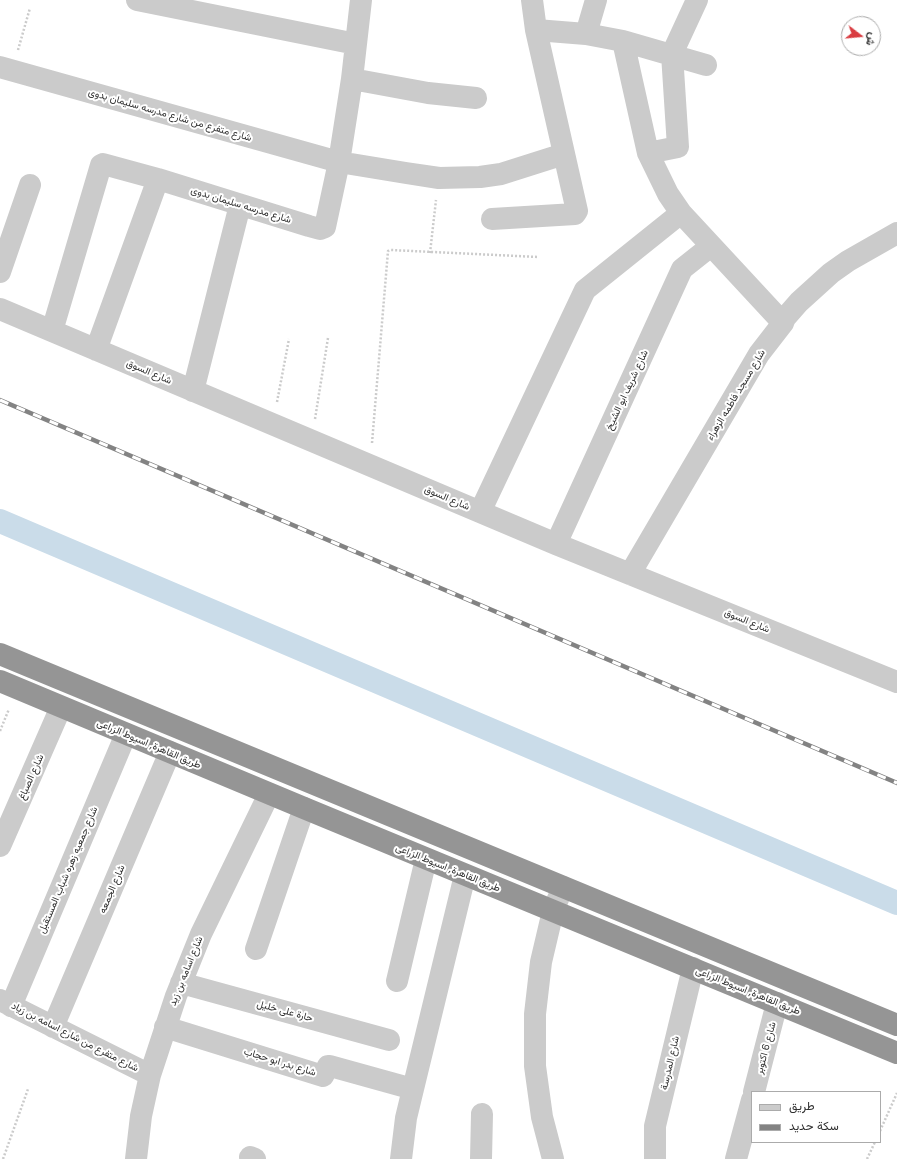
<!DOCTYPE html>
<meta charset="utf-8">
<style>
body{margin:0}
#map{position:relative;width:897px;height:1159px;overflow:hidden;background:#fff;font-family:Inter,Vazirmatn,sans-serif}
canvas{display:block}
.legend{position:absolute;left:751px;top:1091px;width:130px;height:52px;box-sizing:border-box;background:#fff;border:1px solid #ababab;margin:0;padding:5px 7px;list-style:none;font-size:12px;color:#2e2e2e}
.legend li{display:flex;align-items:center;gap:8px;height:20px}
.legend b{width:20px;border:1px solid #ababab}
.north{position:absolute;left:841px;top:16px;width:40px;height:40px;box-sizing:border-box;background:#fff;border:1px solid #ababab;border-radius:50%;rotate:106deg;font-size:11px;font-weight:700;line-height:16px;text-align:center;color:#2e2e2e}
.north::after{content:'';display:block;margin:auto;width:14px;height:18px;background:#d93c41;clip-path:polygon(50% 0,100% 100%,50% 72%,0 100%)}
</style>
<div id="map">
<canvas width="897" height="1159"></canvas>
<ul class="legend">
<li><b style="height:5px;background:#cbcbcb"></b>طريق</li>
<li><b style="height:5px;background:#838383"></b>سكة حديد</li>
</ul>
<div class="north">ش</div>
</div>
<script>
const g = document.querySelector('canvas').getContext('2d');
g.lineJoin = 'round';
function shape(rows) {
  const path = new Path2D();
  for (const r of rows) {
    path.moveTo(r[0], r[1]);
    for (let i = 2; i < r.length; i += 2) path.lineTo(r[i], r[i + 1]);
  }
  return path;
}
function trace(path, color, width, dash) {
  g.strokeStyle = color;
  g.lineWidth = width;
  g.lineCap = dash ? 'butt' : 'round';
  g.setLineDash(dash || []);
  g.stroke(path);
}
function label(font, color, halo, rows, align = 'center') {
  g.font = font + ' Inter,Vazirmatn,sans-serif';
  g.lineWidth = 4;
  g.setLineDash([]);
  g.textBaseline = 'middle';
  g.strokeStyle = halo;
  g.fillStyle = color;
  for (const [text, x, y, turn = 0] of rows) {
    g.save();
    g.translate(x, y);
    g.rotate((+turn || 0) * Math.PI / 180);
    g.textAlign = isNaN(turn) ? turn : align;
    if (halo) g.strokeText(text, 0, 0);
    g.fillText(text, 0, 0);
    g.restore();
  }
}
const canal = shape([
 [0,521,897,903]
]);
const path = shape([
 [18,50,30,8],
 [430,253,436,200],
 [277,402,289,339],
 [315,419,328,338],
 [372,443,388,251,391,250,538,257],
 [0,731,9,709],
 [880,1131,897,1093],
 [3,1159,28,1089],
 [867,1159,875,1142]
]);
const street = shape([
 [137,0,356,44],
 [536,30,586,34,623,41,706,65],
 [586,34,596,0],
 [623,41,648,153,668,194,681,213,783,323],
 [0,67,339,162,406,173,439,178,480,177,501,174,564,154],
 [352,79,428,93,476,98],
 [648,153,678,147,672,54,697,0],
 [492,219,575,214,577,211,536,30,532,0],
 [0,272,30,185],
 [0,309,556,544,897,682],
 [52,331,101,165,103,164,158,179,309,226,320,229,325,227,339,162,352,79,361,0],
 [96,350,158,179],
 [193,391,240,205],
 [480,512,585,290,681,213],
 [556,544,682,269,711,246],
 [630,574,759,354,783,323,785,318,799,302,831,273,848,261,897,233],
 [0,846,61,707],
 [256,949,304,808],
 [397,981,426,859],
 [181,983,389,1040],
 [0,1000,150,1075],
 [11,1006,126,734],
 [53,1027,170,752],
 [165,1027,323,1076,328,1066,330,1066,413,1089],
 [754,1092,777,1003],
 [250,1157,255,1159],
 [136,1159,141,1116,150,1075,176,996,201,934,269,794],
 [401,1159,406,1118,413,1089,465,875],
 [481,1159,482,1114],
 [553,1159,542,1117,535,1066,535,1014,541,962,553,911,563,887],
 [655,1159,655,1126,693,968],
 [736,1159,752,1100]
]);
const highway = shape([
 [0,654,897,1025],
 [0,681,304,808,897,1053]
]);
const rail = shape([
 [0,400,897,783]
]);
const streetNames = [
 ["شارع متفرع من شارع مدرسه سليمان بدوى",170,115,16],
 ["شارع مدرسه سليمان بدوى",241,205,17],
 ["شارع السوق",149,372,23],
 ["شارع شريف ابو الشيخ",627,390,-65],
 ["شارع مسجد فاطمه الزهراء",736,395,-59],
 ["شارع السوق",447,498,23],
 ["شارع السوق",747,621,22],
 ["طريق القاهرة, اسيوط الزراعى",149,744,23],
 ["شارع الصباغ",31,777,-66],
 ["طريق القاهرة, اسيوط الزراعى",448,868,22],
 ["شارع جمعيه زهره شباب المستقبل",68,870,-67],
 ["شارع الجمعه",112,889,-67],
 ["شارع اسامه بن زيد",186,971,-68],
 ["طريق القاهرة, اسيوط الزراعى",748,991,22],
 ["حارة على خليل",285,1011,15],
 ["شارع متفرع من شارع اسامه بن زياد",75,1037,27],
 ["شارع 6 اكتوبر",766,1048,-75],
 ["شارع بدر ابو حجاب",280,1062,17],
 ["شارع المدرسة",670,1063,-77]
];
trace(canal, '#cadce9', 24);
trace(path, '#cbcbcb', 2.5, [2, 2]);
trace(street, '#cbcbcb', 22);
trace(highway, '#959595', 22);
trace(rail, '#838383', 4.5);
trace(rail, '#fff', 3, [9]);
label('10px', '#2e2e2e', '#fff', streetNames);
</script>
